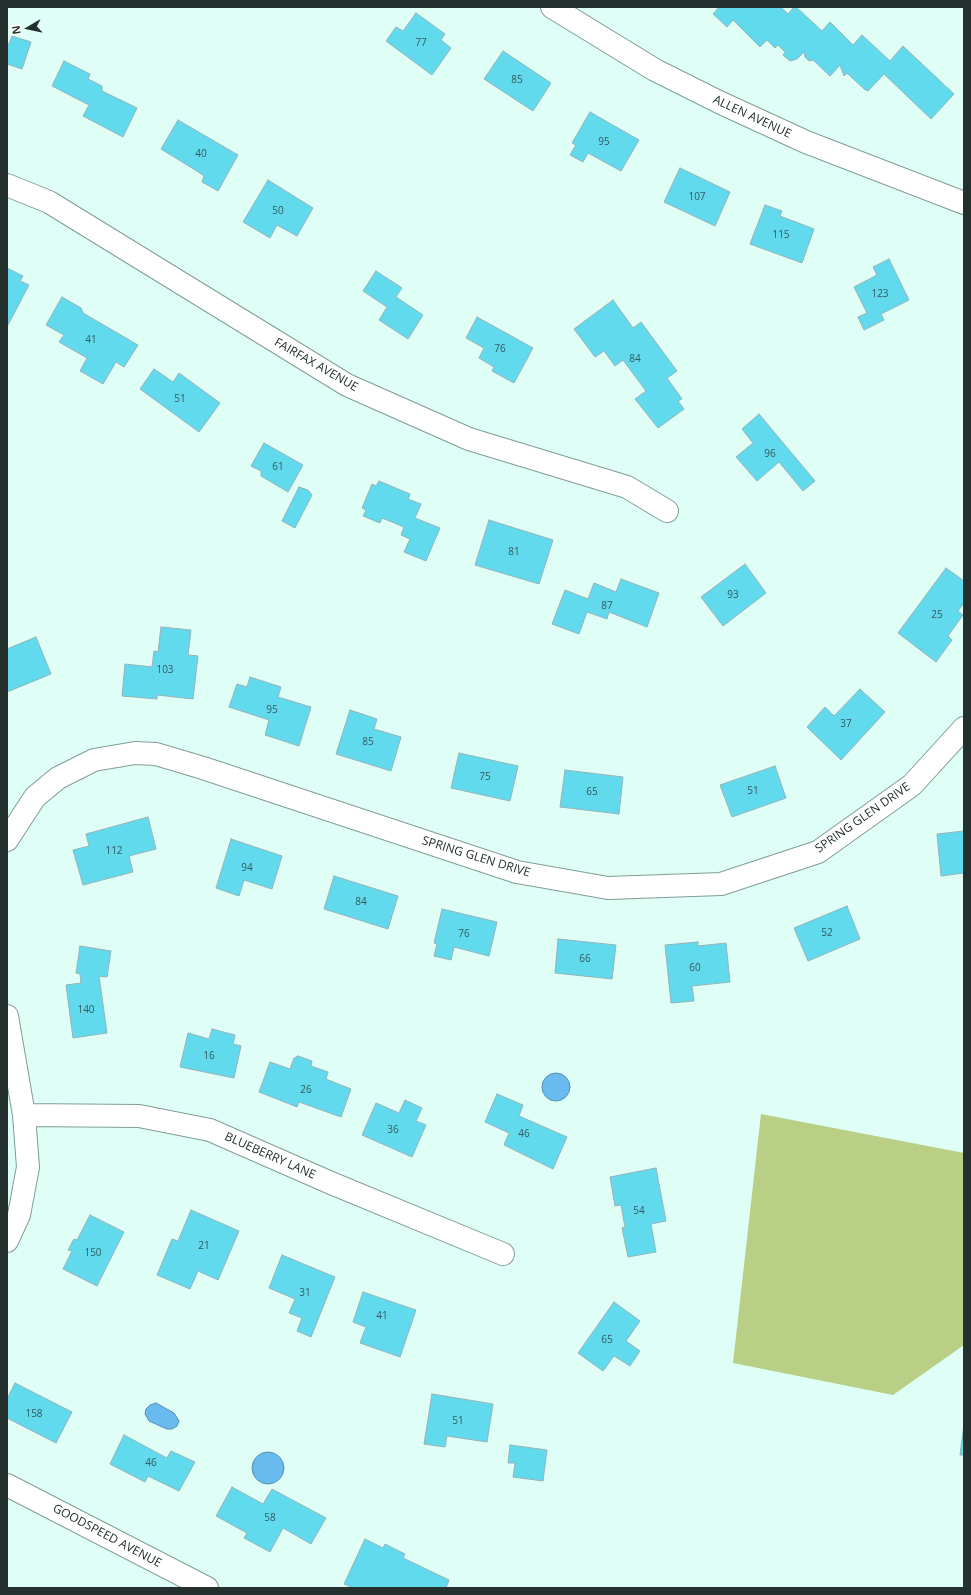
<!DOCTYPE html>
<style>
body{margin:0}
#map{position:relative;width:971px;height:1595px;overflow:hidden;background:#defef6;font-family:"Open Sans",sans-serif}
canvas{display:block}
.frame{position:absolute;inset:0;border:8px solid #23302d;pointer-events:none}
.north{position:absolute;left:8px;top:8px;width:40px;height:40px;-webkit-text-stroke:3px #fff;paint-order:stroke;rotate:261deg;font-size:11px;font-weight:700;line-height:16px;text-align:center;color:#23302d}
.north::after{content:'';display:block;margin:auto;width:14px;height:18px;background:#23302d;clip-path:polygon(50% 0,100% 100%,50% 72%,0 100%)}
</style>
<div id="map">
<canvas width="971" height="1595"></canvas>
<div class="frame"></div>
<div class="north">N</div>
</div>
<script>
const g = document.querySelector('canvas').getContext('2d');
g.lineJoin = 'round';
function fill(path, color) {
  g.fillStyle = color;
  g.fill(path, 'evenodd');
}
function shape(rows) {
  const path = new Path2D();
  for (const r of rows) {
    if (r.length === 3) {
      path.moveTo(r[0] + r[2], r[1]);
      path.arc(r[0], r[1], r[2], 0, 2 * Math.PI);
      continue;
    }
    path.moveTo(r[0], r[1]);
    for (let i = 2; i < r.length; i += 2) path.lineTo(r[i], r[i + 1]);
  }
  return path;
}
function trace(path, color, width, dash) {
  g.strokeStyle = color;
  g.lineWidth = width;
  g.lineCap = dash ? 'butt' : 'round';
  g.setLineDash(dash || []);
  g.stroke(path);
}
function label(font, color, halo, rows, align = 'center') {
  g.font = font + ' "Open Sans",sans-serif';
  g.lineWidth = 4;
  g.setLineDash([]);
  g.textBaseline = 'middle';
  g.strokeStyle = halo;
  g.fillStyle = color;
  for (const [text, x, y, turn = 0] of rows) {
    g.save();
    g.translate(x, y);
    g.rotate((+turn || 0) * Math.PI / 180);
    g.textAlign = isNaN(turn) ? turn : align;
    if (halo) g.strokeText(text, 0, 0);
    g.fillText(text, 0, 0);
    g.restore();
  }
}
const green = shape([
 [761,1114,964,1153,964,1345,893,1395,733,1363]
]);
const water = shape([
 [556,1087,14],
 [156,1403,174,1413,179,1421,177,1426,172,1429,167,1429,149,1421,145,1414,146,1409,150,1405,156,1403],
 [268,1468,16]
]);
const building = shape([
 [719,7,781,7,788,14,794,7,796,7,822,31,830,22,853,45,862,35,890,61,903,46,954,94,931,119,884,74,868,91,864,89,847,73,844,76,840,65,830,76,813,60,809,61,805,57,804,52,797,59,790,61,783,55,785,52,778,45,775,48,767,40,760,47,733,20,727,27,713,14,719,7],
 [416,13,445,34,441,40,451,48,432,75,386,41,396,27,403,31,416,13],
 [12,36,31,42,22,69,7,64,7,43,9,44,12,36],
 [503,51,551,83,533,111,484,79,503,51],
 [64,61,90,74,88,79,102,86,102,91,137,108,123,137,83,116,89,105,52,86,64,61],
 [590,112,639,140,621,171,588,153,583,162,570,155,576,145,572,143,590,112],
 [178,120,238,155,218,191,202,182,204,176,200,173,161,149,178,120],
 [680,168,730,192,715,226,664,202,680,168],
 [268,180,313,208,297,236,277,225,270,238,243,222,268,180],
 [765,205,782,211,780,216,814,229,802,263,750,244,765,205],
 [889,259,909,300,881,314,884,320,864,330,858,317,867,313,854,287,877,275,873,267,889,259],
 [7,268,23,276,20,281,29,285,8,325,7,324,7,268],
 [376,271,402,288,396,297,423,315,408,339,379,320,387,307,363,291,376,271],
 [62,297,81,308,83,313,138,345,124,367,116,362,103,384,80,371,87,358,59,342,64,335,46,325,62,297],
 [613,300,633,328,641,322,677,371,667,378,682,399,678,401,684,409,658,428,635,399,646,391,623,360,615,366,604,351,595,357,574,329,613,300],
 [477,317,533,348,514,383,492,371,494,367,479,358,484,348,466,338,477,317],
 [154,369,173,382,179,373,220,403,199,432,140,389,154,369],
 [759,414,815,481,803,491,779,462,757,481,736,457,753,443,742,429,759,414],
 [264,443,303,465,288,492,261,476,261,471,251,466,264,443],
 [379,481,410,494,408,499,421,504,415,518,440,528,426,561,404,552,410,539,401,535,404,527,382,518,380,523,363,516,366,510,362,508,372,484,376,486,379,481],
 [299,487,308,490,312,495,295,528,282,521,299,487],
 [489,520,553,540,539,584,475,565,489,520],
 [745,564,766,593,723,626,701,597,745,564],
 [946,568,964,581,964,603,958,611,963,615,948,636,952,640,936,662,898,633,946,568],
 [621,579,659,593,647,627,609,612,607,619,587,612,579,634,552,624,565,590,588,599,594,583,616,592,621,579],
 [161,627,191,630,188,655,198,656,193,699,157,695,157,699,122,696,125,664,152,667,154,651,158,652,161,627],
 [36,637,51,674,7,692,7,649,36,637],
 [250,677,281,687,278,697,311,707,299,746,265,735,269,720,229,707,237,684,247,687,250,677],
 [860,689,885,712,841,760,807,727,825,707,834,716,860,689],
 [350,710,377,719,374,729,401,737,391,771,336,754,350,710],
 [459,753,518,766,510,801,451,788,459,753],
 [775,766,786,798,732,817,720,785,775,766],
 [565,770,623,777,619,814,560,807,565,770],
 [148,817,156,849,129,856,133,872,83,885,73,850,89,846,86,834,148,817],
 [964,831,964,873,941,876,937,834,964,831],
 [231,839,282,856,272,889,244,880,239,896,216,888,231,839],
 [334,876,398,896,388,929,324,909,334,876],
 [847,906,860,939,808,961,794,928,847,906],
 [442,909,497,922,489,956,454,947,451,960,434,956,437,944,434,943,442,909],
 [558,939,616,945,612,979,555,973,558,939],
 [698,942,698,946,726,943,730,982,692,986,694,1001,671,1003,665,945,698,942],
 [80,946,111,951,107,977,99,976,107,1033,73,1038,66,985,81,983,80,974,76,973,80,946],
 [212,1029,235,1035,233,1044,241,1046,234,1078,180,1067,188,1033,209,1039,212,1029],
 [298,1056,312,1061,311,1066,328,1072,326,1079,351,1089,341,1117,299,1102,297,1107,259,1092,270,1062,290,1069,294,1058,298,1056],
 [497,1094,523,1105,519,1116,567,1137,553,1169,504,1145,509,1133,485,1122,497,1094],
 [405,1100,422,1108,416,1121,426,1125,412,1157,362,1135,376,1103,399,1113,405,1100],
 [656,1168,666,1221,651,1224,656,1252,628,1257,622,1228,625,1227,621,1205,615,1206,610,1177,656,1168],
 [191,1210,239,1231,218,1280,198,1271,190,1289,157,1275,172,1239,178,1241,191,1210],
 [90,1215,124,1232,97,1286,63,1269,72,1251,68,1250,74,1239,77,1240,90,1215],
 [282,1255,335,1277,311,1337,297,1331,302,1318,289,1313,295,1299,269,1288,282,1255],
 [363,1292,416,1310,400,1357,360,1343,366,1327,353,1322,363,1292],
 [614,1302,640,1321,626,1341,640,1351,630,1366,614,1356,603,1371,578,1353,614,1302],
 [15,1383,72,1412,56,1443,7,1418,7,1399,15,1383],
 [432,1394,493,1404,487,1442,447,1436,445,1447,424,1444,432,1394],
 [964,1424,964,1455,960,1455,964,1424],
 [124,1435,167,1458,171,1451,195,1462,179,1491,148,1476,145,1482,110,1464,124,1435],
 [510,1445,547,1450,543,1481,513,1477,515,1463,508,1463,510,1445],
 [232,1487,263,1504,272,1489,326,1518,311,1544,283,1528,270,1552,244,1538,247,1533,216,1516,232,1487],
 [365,1539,383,1548,385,1544,405,1554,403,1558,449,1580,446,1588,353,1588,344,1584,365,1539]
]);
const minor = shape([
 [552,7,655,70,719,102,806,142,964,203],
 [7,185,49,202,347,385,469,439,627,487,667,511],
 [7,840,35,797,58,778,94,760,135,753,156,754,203,768,517,872,608,888,721,884,818,852,912,785,964,728],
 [7,1016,24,1115,28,1167,19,1215,7,1241],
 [24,1115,139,1116,210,1130,331,1183,503,1254],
 [7,1485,207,1588]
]);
const numberNames = [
 ["77",421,43],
 ["85",517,80],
 ["95",604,142],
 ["40",201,154],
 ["107",697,197],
 ["50",278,211],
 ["115",781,235],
 ["123",880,294],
 ["41",91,340],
 ["76",500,349],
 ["84",635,359],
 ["51",180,399],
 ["96",770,454],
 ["61",278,467],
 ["81",514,552],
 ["93",733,595],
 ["87",607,606],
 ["25",937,615],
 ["103",165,670],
 ["95",272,710],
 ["37",846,724],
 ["85",368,742],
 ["75",485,777],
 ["51",753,791],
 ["65",592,792],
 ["112",114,851],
 ["94",247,868],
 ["84",361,902],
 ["52",827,933],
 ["76",464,934],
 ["66",585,959],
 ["60",695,968],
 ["140",86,1010],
 ["16",209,1056],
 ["26",306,1090],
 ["36",393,1130],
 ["46",524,1134],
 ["54",639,1211],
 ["21",204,1246],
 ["150",93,1253],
 ["31",305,1293],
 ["41",382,1316],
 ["65",607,1340],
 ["158",34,1414],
 ["51",458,1421],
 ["46",151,1463],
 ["58",270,1518]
];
const streetNames = [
 ["ALLEN AVENUE",752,117,25],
 ["FAIRFAX AVENUE",316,365,30],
 ["SPRING GLEN DRIVE",863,818,-35],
 ["SPRING GLEN DRIVE",476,857,17],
 ["BLUEBERRY LANE",270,1156,24],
 ["GOODSPEED AVENUE",107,1536,28]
];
fill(green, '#bacf86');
fill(water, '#69baef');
trace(water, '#5491b5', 1);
fill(building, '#62daed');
trace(building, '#94b3b8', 1);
trace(minor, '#809d97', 24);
trace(minor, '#fff', 22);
label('10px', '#335a5d', null, numberNames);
label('12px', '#23302d', '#fff', streetNames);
</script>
